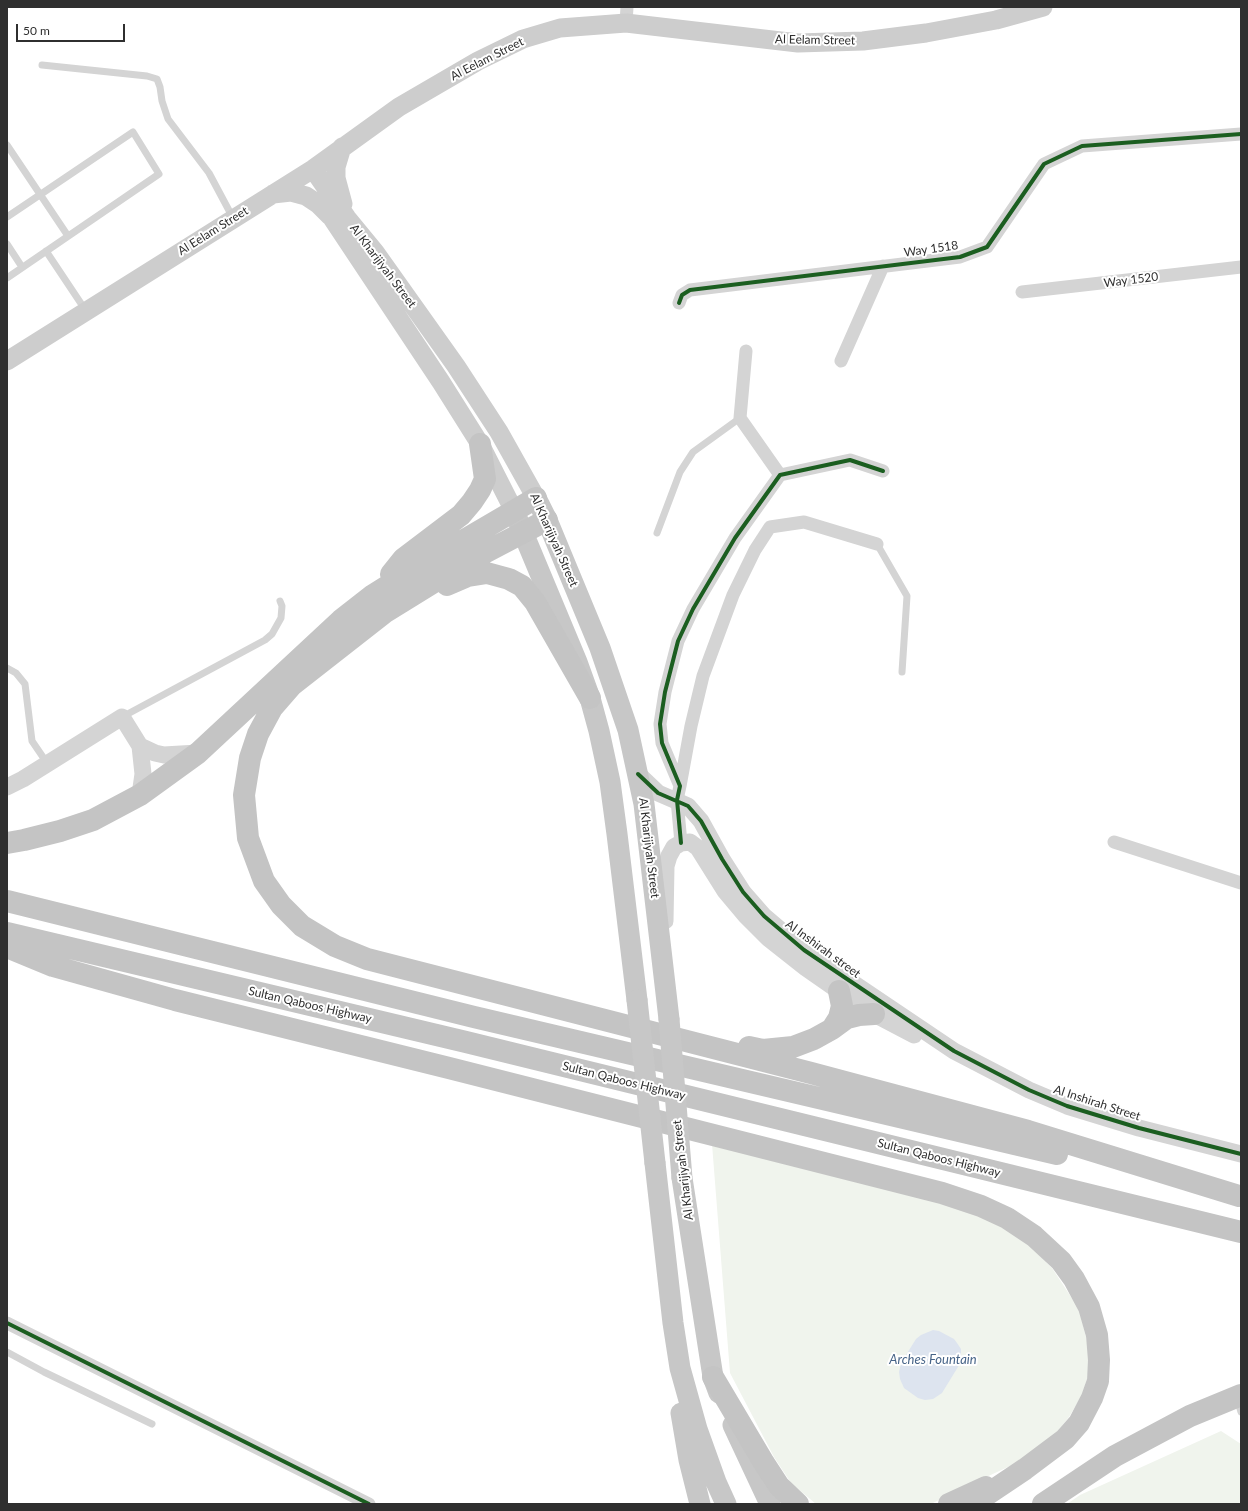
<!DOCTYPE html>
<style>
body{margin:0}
#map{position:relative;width:1248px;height:1511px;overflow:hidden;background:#fff;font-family:Lato,sans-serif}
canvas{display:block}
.frame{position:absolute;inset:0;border:8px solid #2f2f2f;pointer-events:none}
.scale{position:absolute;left:16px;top:24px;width:109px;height:18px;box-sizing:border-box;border:2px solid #2f2f2f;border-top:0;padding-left:5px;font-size:12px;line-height:14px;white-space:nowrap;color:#2f2f2f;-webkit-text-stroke:3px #fff;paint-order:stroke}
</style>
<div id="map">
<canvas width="1248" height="1511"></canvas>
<div class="frame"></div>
<div class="scale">50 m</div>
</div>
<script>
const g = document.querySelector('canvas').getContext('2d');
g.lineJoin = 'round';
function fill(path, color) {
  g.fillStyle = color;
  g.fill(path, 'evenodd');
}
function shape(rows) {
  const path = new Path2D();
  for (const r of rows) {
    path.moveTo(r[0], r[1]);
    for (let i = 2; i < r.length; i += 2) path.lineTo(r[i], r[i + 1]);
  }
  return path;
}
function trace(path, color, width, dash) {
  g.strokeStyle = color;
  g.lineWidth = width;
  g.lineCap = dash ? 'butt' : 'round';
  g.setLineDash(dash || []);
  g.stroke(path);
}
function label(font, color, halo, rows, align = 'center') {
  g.font = font + ' Lato,sans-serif';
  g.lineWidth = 4;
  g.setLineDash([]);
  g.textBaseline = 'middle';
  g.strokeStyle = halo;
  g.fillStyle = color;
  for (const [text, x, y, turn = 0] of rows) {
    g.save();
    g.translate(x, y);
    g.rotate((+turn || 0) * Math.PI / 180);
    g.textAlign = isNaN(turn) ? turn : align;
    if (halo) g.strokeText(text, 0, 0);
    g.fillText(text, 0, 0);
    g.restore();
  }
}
const green = shape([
 [712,1144,939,1203,978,1215,1000,1226,1026,1242,1052,1268,1079,1309,1086,1337,1091,1360,1087,1379,1082,1395,1069,1417,1057,1432,1021,1461,958,1490,931,1504,816,1504,791,1483,774,1457,730,1373],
 [1221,1431,1241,1444,1241,1504,1067,1504,1080,1495]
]);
const water = shape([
 [933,1330,939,1331,954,1339,957,1343,961,1349,961,1362,942,1393,933,1399,925,1400,918,1398,904,1388,900,1379,899,1372,901,1363,916,1339,921,1335]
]);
const service = shape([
 [42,65,147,76,157,79,160,87,162,101,168,119,209,173,233,218],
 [7,145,68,236],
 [7,217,133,132,159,174,7,278],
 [7,244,22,267],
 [46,251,86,311],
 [657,533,680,472,693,452,740,418],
 [877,544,907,596,902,672],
 [7,668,16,673,25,684,32,741,47,763],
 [122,717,265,640,272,634,281,618,282,606,280,601],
 [7,1352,44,1372,152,1424],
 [1237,1399,1241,1412]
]);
const minor = shape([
 [626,23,627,7],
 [1022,292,1241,267],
 [679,303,682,295,690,290,960,257,987,247,1044,164,1082,146,1241,134],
 [746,351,740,418,780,475],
 [841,361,883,266],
 [680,786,691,726,703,676,733,595,755,550,770,527,804,522,877,544],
 [1114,842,1241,883],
 [681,843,677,800,680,786,662,743,660,724,665,692,678,641,693,609,735,538,780,475,850,460,883,471],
 [7,1323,369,1504]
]);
const tertiary = shape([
 [140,746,155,753,164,755,198,753],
 [638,774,658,793,688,806,701,821,722,859,743,892,764,916,804,950,954,1051,1029,1090,1067,1106,1139,1128,1241,1154],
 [7,787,23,779,122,717,140,746,143,774,140,795],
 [665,921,666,866,669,856,674,847,681,843,690,842,698,848,725,891,746,916,768,938,806,968,839,991,874,1014,914,1035]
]);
const secondary = shape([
 [342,147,336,167,336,178,343,204],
 [313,169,347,218,375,252,456,366,499,432,536,498],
 [273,194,291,192,306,196,318,204,330,216],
 [326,209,441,382,480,444,514,511],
 [7,361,313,169,399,107,478,61,523,39,560,28,626,23,798,43,863,41,926,33,996,20,1043,7]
]);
const primary = shape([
 [536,498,547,520,600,648,628,730,644,804,669,1019],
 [514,511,577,662,590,698,599,731,610,782,617,834,637,1000],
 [655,1163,673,1323,680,1368,697,1429,716,1482,726,1504],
 [682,1178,713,1377,719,1393],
 [681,1413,689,1460,700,1504],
 [733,1425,770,1504]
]);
const trunk = shape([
 [547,520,465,563,384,613,292,685,272,708,258,734,250,758,244,795,248,838,264,881,281,905,302,926,335,946,367,959,811,1073,1028,1131,1239,1196],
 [391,574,403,559,461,515,472,502,480,490,485,479,480,444],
 [447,585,468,576,487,573,509,579,522,586,535,602,590,698],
 [7,843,24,840,60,831,93,820,140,795,198,753,341,620,373,595,408,573,536,498],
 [7,901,474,1017,1057,1154],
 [7,933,466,1042,1241,1232],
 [7,947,53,966,175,1000,449,1068,942,1193,981,1206,1007,1218,1034,1236,1061,1261,1074,1279,1089,1307,1097,1335,1099,1360,1098,1381,1092,1398,1079,1423,1065,1439,1025,1469,973,1504],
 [832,1029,847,1018,859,1015,874,1014],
 [749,1047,763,1050,793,1047,814,1039,832,1029,839,1018,842,1006,839,991],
 [713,1377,764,1463,779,1486,798,1504],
 [949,1504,986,1487],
 [1043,1504,1115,1456,1190,1416,1241,1395]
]);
const primaryBridge = shape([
 [637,1000,655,1163],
 [669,1019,682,1178]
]);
const cycleway = shape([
 [679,303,682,295,690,290,960,257,987,247,1044,164,1082,146,1241,134],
 [638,774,658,793,688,806,701,821,722,859,743,892,764,916,804,950,954,1051,1029,1090,1067,1106,1139,1128,1241,1154],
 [681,843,677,800,680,786,662,743,660,724,665,692,678,641,693,609,735,538,780,475,850,460,883,471],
 [7,1323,369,1504]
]);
const streetNames = [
 ["Al Eelam Street",815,40,1],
 ["Al Eelam Street",487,59,-27],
 ["Al Eelam Street",213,231,-32],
 ["Way 1518",931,249,-8],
 ["Al Kharijiyah Street",383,266,53],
 ["Way 1520",1131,280,-7],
 ["Al Kharijiyah Street",554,540,66],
 ["Al Kharijiyah Street",649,848,83],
 ["Al Inshirah street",823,949,36],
 ["Sultan Qaboos Highway",310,1005,13],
 ["Sultan Qaboos Highway",624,1081,14],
 ["Al Inshirah Street",1097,1103,18],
 ["Sultan Qaboos Highway",939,1158,14],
 ["Al Kharijiyah Street",683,1170,-97]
];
const waterNames = [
 ["Arches Fountain",933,1360]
];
fill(green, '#f0f4ed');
fill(water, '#dde4ef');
trace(service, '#d4d4d4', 7);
trace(minor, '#d4d4d4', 13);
trace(tertiary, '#d4d4d4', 17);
trace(secondary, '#cdcdcd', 19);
trace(primary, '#c7c7c7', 21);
trace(trunk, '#c4c4c4', 22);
trace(primaryBridge, '#c7c7c7', 21);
trace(cycleway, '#1b5e20', 4);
label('12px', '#2f2f2f', '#fff', streetNames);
label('italic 13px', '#476488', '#fff', waterNames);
</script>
